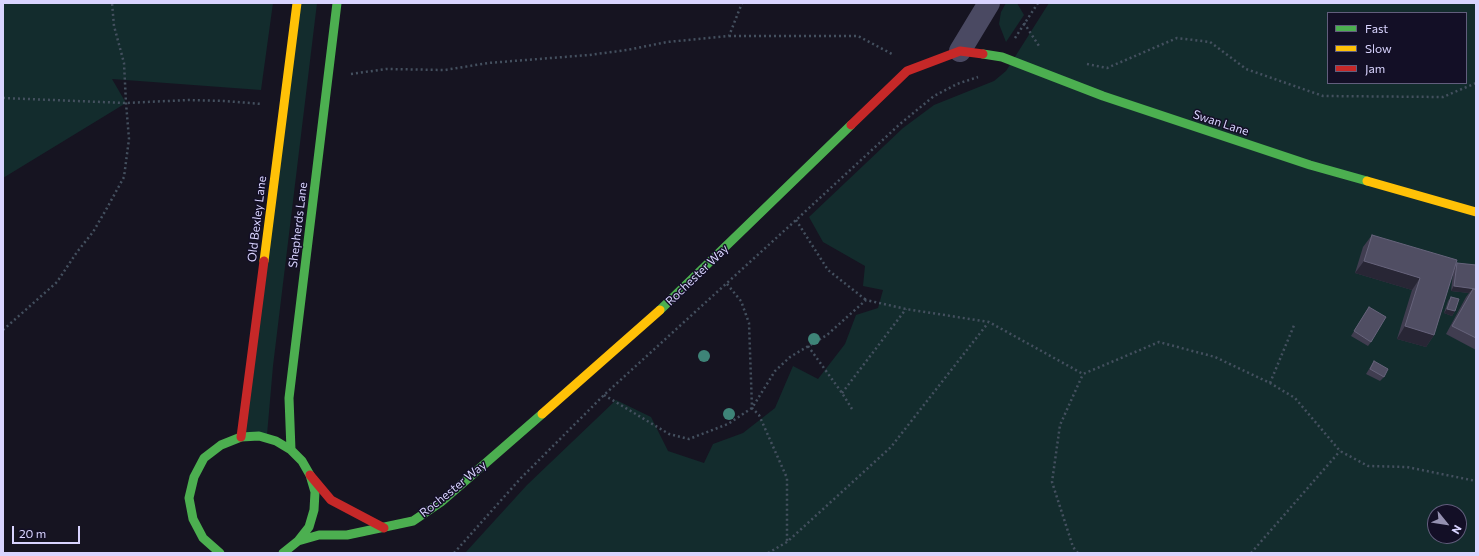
<!DOCTYPE html>
<style>
body{margin:0}
#map{position:relative;width:1479px;height:556px;overflow:hidden;background:#161421;font-family:Commissioner,sans-serif}
canvas{display:block}
.frame{position:absolute;inset:0;border:4px solid #d9d4ff;pointer-events:none}
.legend{position:absolute;left:1327px;top:12px;width:140px;height:72px;box-sizing:border-box;background:#130f26;border:1px solid #625e7d;margin:0;padding:5px 7px;list-style:none;font-size:12px;color:#d9d4ff}
.legend li{display:flex;align-items:center;gap:8px;height:20px}
.legend b{width:20px;border:1px solid #625e7d}
.north{position:absolute;left:1427px;top:504px;width:40px;height:40px;box-sizing:border-box;background:#130f26;border:1px solid #625e7d;border-radius:50%;rotate:120deg;font-size:11px;font-weight:700;line-height:16px;text-align:center;color:#d9d4ff}
.north::after{content:'';display:block;margin:auto;width:14px;height:18px;background:#9591b1;clip-path:polygon(50% 0,100% 100%,50% 72%,0 100%)}
.scale{position:absolute;left:12px;top:526px;width:68px;height:18px;box-sizing:border-box;border:2px solid #d9d4ff;border-top:0;padding-left:5px;font-size:12px;line-height:14px;white-space:nowrap;color:#d9d4ff;-webkit-text-stroke:3px #130f26;paint-order:stroke}
</style>
<div id="map">
<canvas width="1479" height="556"></canvas>
<div class="frame"></div>
<ul class="legend">
<li><b style="height:5px;background:#4caf50"></b>Fast</li>
<li><b style="height:5px;background:#ffc107"></b>Slow</li>
<li><b style="height:5px;background:#c62828"></b>Jam</li>
</ul>
<div class="north">N</div>
<div class="scale">20 m</div>
</div>
<script>
const g = document.querySelector('canvas').getContext('2d');
g.lineJoin = 'round';
function fill(path, color) {
  g.fillStyle = color;
  g.fill(path, 'evenodd');
}
function shape(rows) {
  const path = new Path2D();
  for (const r of rows) {
    path.moveTo(r[0], r[1]);
    for (let i = 2; i < r.length; i += 2) path.lineTo(r[i], r[i + 1]);
  }
  return path;
}
function trace(path, color, width, dash) {
  g.strokeStyle = color;
  g.lineWidth = width;
  g.lineCap = dash ? 'butt' : 'round';
  g.setLineDash(dash || []);
  g.stroke(path);
}
function label(font, color, halo, rows, align = 'center') {
  g.font = font + ' Commissioner,sans-serif';
  g.lineWidth = 3;
  g.setLineDash([]);
  g.textBaseline = 'middle';
  g.strokeStyle = halo;
  g.fillStyle = color;
  for (const [text, x, y, turn = 0] of rows) {
    g.save();
    g.translate(x, y);
    g.rotate((+turn || 0) * Math.PI / 180);
    g.textAlign = isNaN(turn) ? turn : align;
    if (halo) g.strokeText(text, 0, 0);
    g.fillText(text, 0, 0);
    g.restore();
  }
}
const green = shape([
 [3,3,273,3,261,90,112,79,126,103,3,178],
 [301,3,317,3,273,366,267,435,244,432],
 [1006,3,1017,3,1024,15,1006,42,999,24,1001,12],
 [1049,3,1476,3,1476,553,465,553,527,485,616,400,651,417,668,451,704,463,713,444,743,433,775,408,793,366,818,379,845,344,856,315,878,308,883,290,863,286,865,266,823,242,809,217,903,128,934,105,994,81,1006,71],
 [1328,13,1466,13,1466,83,1328,83],
 [1435,512,1459,512,1459,536,1435,536]
]);
const path = shape([
 [1024,23,1039,46],
 [729,36,858,36,892,54],
 [1015,38,1038,3],
 [1087,64,1107,68,1177,38,1210,42,1246,69,1323,96,1443,97,1476,83],
 [351,74,386,69,445,70,488,63,589,55,627,50,667,42,729,36,742,3],
 [3,98,126,103,188,100,225,101,262,104],
 [796,220,828,270,866,300],
 [727,284,741,301,749,323,752,408,759,415,787,478,787,542],
 [3,330,57,282,77,252,93,232,107,208,124,177,129,139,126,103,124,63,114,26,112,3],
 [808,346,842,393,852,409],
 [1270,383,1295,323],
 [842,393,906,309],
 [604,395,669,434,689,439,728,424,752,408,775,371,790,357,827,335,866,300,906,309,989,322,1083,374,1159,342,1215,357,1270,383,1295,398,1340,451,1368,466,1407,467,1476,481],
 [454,553,520,479,604,395,796,220,900,124,934,96,957,84,978,77],
 [768,553,787,542,891,447,988,323],
 [1078,553,1073,547,1052,482,1060,425,1083,374],
 [1251,553,1340,451]
]);
const street = shape([
 [960,51,989,3]
]);
const fast = shape([
 [983,54,1002,57,1103,96,1310,165,1367,181],
 [660,310,851,125],
 [291,450,289,398,337,3],
 [298,541,319,535,347,535,413,521,441,502,542,414],
 [220,553,203,538,193,519,189,498,194,477,204,458,221,445,241,437,259,436,276,441,291,450,302,461,310,475,315,492,314,510,309,527,298,541,283,553]
]);
const slow = shape([
 [1367,181,1476,212],
 [264,261,297,3],
 [542,414,660,310]
]);
const jam = shape([
 [851,125,907,71,960,51,983,54],
 [241,437,264,261],
 [310,475,331,500,384,528]
]);
const trees = [
 [814,339],
 [704,356],
 [729,414]
];
const wall = shape([
 [1372,235,1456,264,1457,263,1476,265,1476,350,1446,334,1466,297,1469,293,1451,291,1453,273,1434,335,1426,347,1397,339,1412,290,1355,273,1363,247],
 [1451,297,1455,311,1452,316,1444,313,1448,301],
 [1369,307,1371,342,1368,346,1351,336],
 [1374,361,1384,377,1380,381,1366,374]
]);
const shadedWall = shape([
 [1364,261,1420,278,1412,290,1355,273],
 [1454,286,1476,289,1476,291,1473,289,1469,293,1451,291],
 [1447,309,1455,311,1452,316,1444,313],
 [1405,326,1434,335,1426,347,1397,339]
]);
const building = shape([
 [1372,235,1457,260,1434,335,1405,326,1420,278,1364,261,1372,235],
 [1457,263,1476,265,1476,289,1454,286,1457,263],
 [1473,289,1476,290,1476,338,1452,326,1473,289],
 [1451,297,1459,299,1455,311,1447,309,1451,297],
 [1369,307,1386,317,1371,342,1354,331,1369,307],
 [1374,361,1388,369,1384,377,1370,369,1374,361]
]);
const streetNames = [
 ["Swan Lane",1221,123,18],
 ["Old Bexley Lane",257,219,-83],
 ["Shepherds Lane",298,225,-83],
 ["Rochester Way",697,275,-44],
 ["Rochester Way",453,489,-39]
];
fill(green, '#132c2d');
trace(path, '#44505f', 2.5, [2, 3]);
trace(street, '#4a4962', 22);
trace(fast, '#4caf50', 9);
trace(slow, '#ffc107', 9);
trace(jam, '#c62828', 9);
g.fillStyle = '#3e8478';
for (const [x, y] of trees) {
  g.beginPath();
  g.arc(x, y, 6, 0, 2 * Math.PI);
  g.fill();
}
fill(wall, '#403d50');
fill(shadedWall, '#282635');
fill(building, '#504e63');
trace(building, '#66637b', 1);
label('12px', '#d9d4ff', '#130f26', streetNames);
</script>
